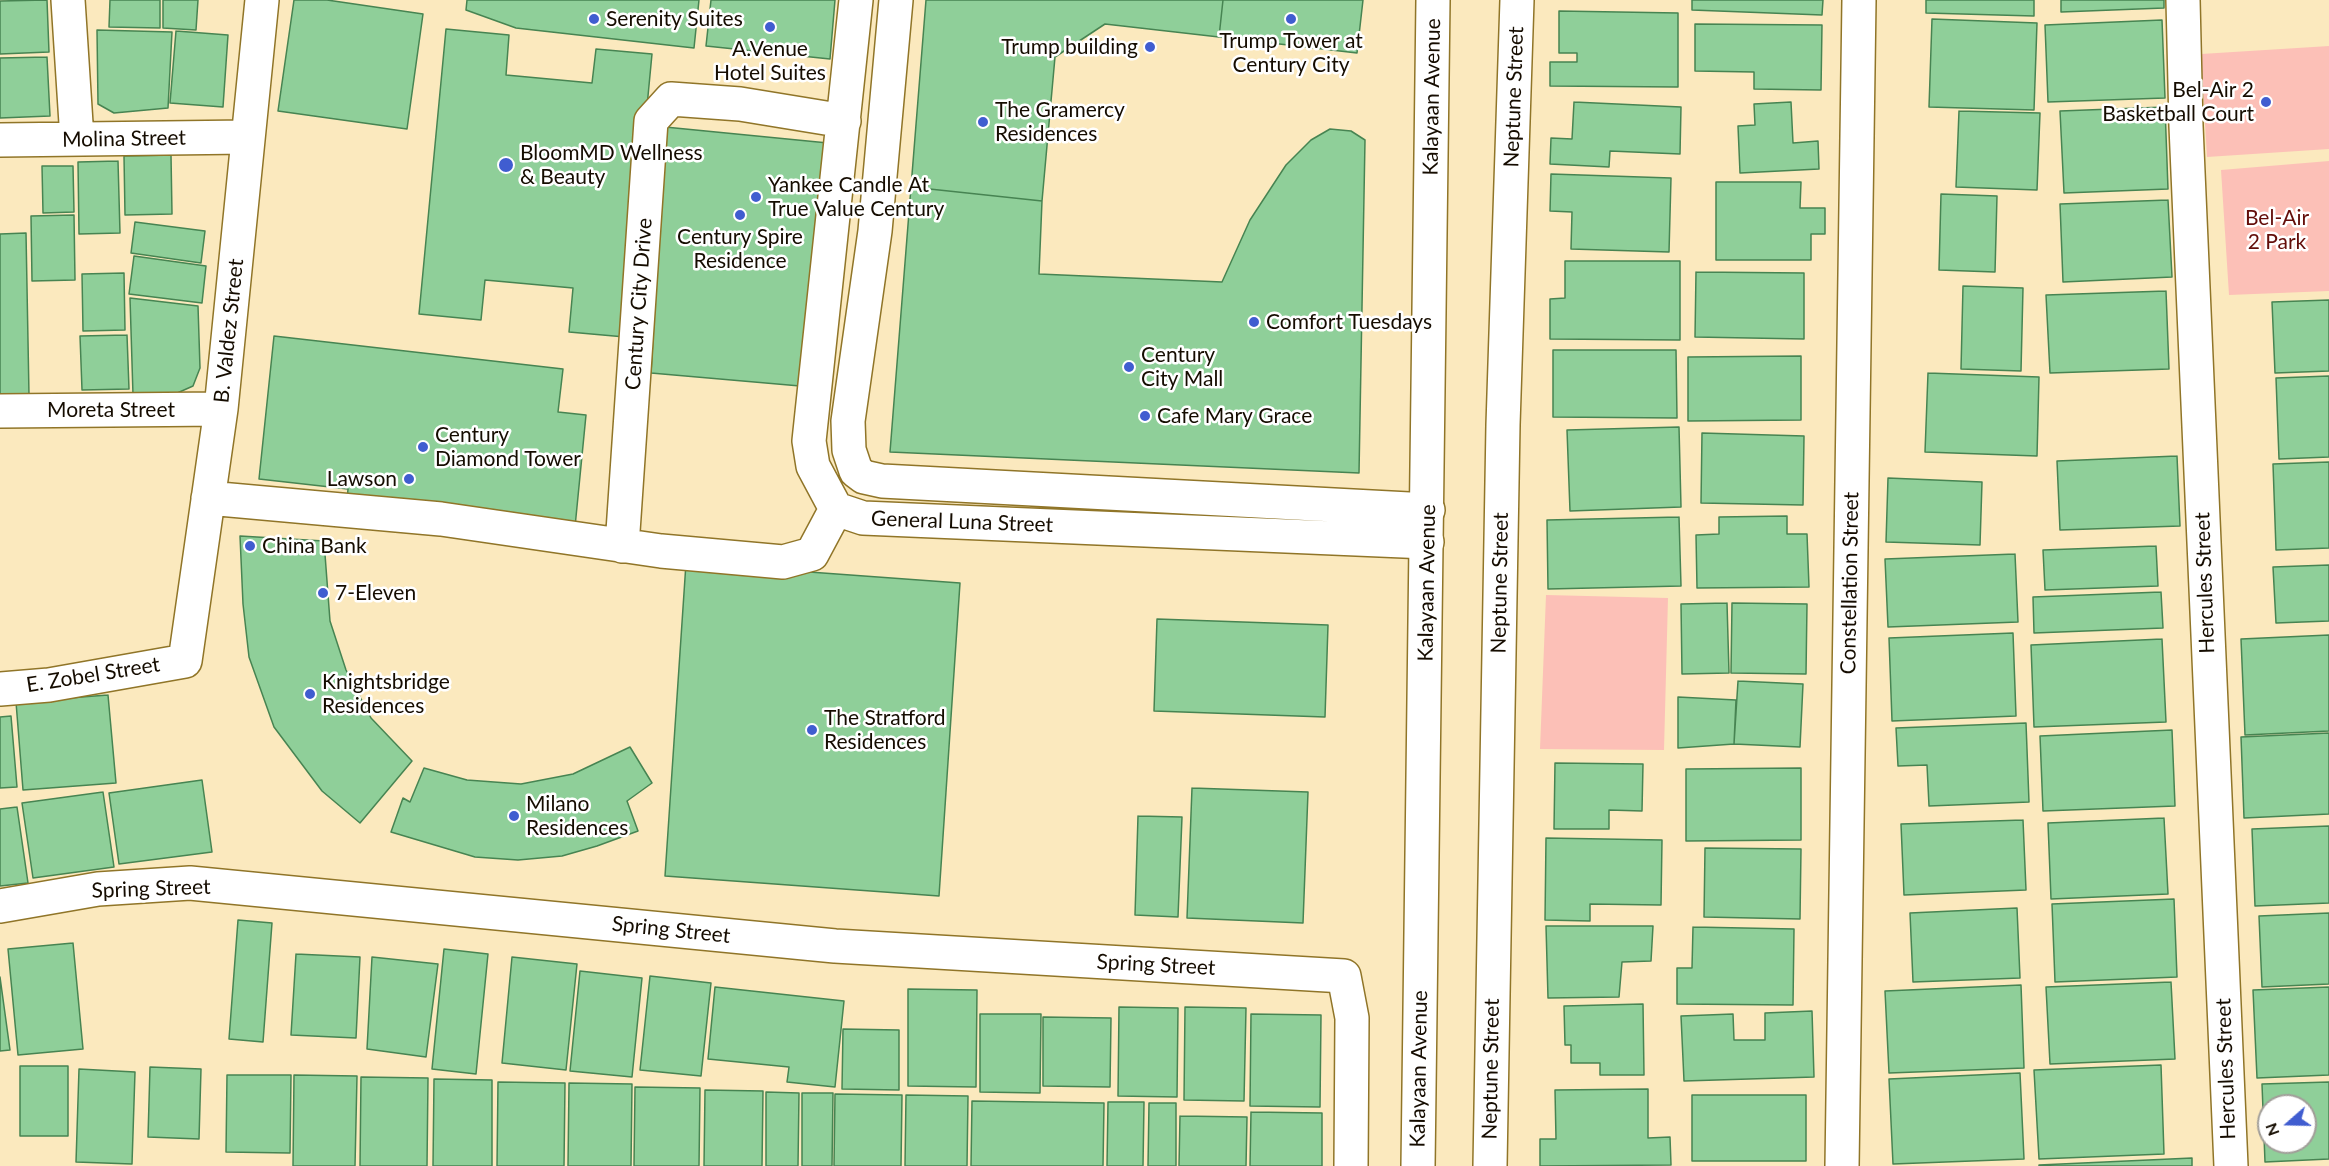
<!DOCTYPE html>
<style>
body{margin:0}
#map{position:relative;width:2329px;height:1166px;overflow:hidden;background:#fbe9be;font-family:Lato,sans-serif}
canvas{display:block}
.north{position:absolute;left:2257px;top:1094px;width:60px;height:60px;box-sizing:border-box;background:#fff;border:2px solid #a19e99;border-radius:50%;rotate:250deg;font-size:16px;font-weight:700;line-height:24px;text-align:center;color:#150c00}
.north::after{content:'';display:block;margin:auto;width:21px;height:27px;background:#405dd0;clip-path:polygon(50% 0,100% 100%,50% 72%,0 100%)}
</style>
<div id="map">
<canvas width="2329" height="1166"></canvas>
<div class="north">N</div>
</div>
<script>
const g = document.querySelector('canvas').getContext('2d');
g.lineJoin = 'round';
function fill(path, color) {
  g.fillStyle = color;
  g.fill(path, 'evenodd');
}
function shape(rows) {
  const path = new Path2D();
  for (const r of rows) {
    path.moveTo(r[0], r[1]);
    for (let i = 2; i < r.length; i += 2) path.lineTo(r[i], r[i + 1]);
  }
  return path;
}
function trace(path, color, width, dash) {
  g.strokeStyle = color;
  g.lineWidth = width;
  g.lineCap = dash ? 'butt' : 'round';
  g.setLineDash(dash || []);
  g.stroke(path);
}
function label(font, color, halo, rows, align = 'center') {
  g.font = font + ' Lato,sans-serif';
  g.lineWidth = 5;
  g.setLineDash([]);
  g.textBaseline = 'middle';
  g.strokeStyle = halo;
  g.fillStyle = color;
  for (const [text, x, y, turn = 0] of rows) {
    g.save();
    g.translate(x, y);
    g.rotate((+turn || 0) * Math.PI / 180);
    g.textAlign = isNaN(turn) ? turn : align;
    if (halo) g.strokeText(text, 0, 0);
    g.fillText(text, 0, 0);
    g.restore();
  }
}
const green = shape([
 [2329,46,2329,149,2207,157,2201,54],
 [2329,161,2329,291,2229,295,2221,170],
 [1546,595,1668,598,1664,750,1540,749]
]);
const building = shape([
 [47,0,49,52,0,54,0,1,47,0],
 [110,0,160,0,160,28,109,27,110,0],
 [163,0,198,0,196,30,163,28,163,0],
 [294,0,327,0,423,14,407,129,278,111,294,0],
 [467,0,699,0,694,48,516,28,466,10,467,0],
 [711,0,835,0,830,59,706,46,711,0],
 [926,0,1223,0,1219,37,1105,24,1055,57,1042,201,911,187,926,0],
 [1223,0,1363,0,1357,53,1219,37,1223,0],
 [1692,0,1823,0,1822,15,1692,10,1692,0],
 [1926,0,2034,0,2034,16,1926,13,1926,0],
 [2061,0,2164,0,2164,8,2061,12,2061,0],
 [1559,11,1678,13,1678,87,1550,86,1550,62,1577,62,1577,53,1559,53,1559,11],
 [1932,19,2037,23,2034,110,1929,107,1932,19],
 [2162,20,2165,98,2048,102,2045,25,2162,20],
 [1695,24,1822,25,1821,90,1754,89,1754,72,1695,71,1695,24],
 [446,29,509,35,506,75,592,83,596,49,652,54,625,337,569,332,573,288,485,280,481,320,419,314,446,29],
 [97,30,172,32,168,108,114,113,98,104,97,30],
 [176,31,228,35,223,107,170,103,176,31],
 [47,57,50,116,0,118,0,58,47,57],
 [1574,102,1681,107,1680,154,1610,151,1609,167,1550,164,1551,138,1572,139,1574,102],
 [1791,102,1793,143,1818,141,1819,169,1740,173,1738,126,1755,125,1754,104,1791,102],
 [2165,107,2168,189,2064,193,2060,111,2165,107],
 [1959,111,2040,113,2037,190,1956,187,1959,111],
 [665,127,828,143,800,386,651,373,665,127],
 [1330,129,1351,131,1365,140,1359,473,890,452,911,187,1042,201,1039,274,1222,282,1250,220,1286,165,1311,140,1330,129],
 [171,155,172,214,125,215,124,156,171,155],
 [118,161,120,233,79,234,78,162,118,161],
 [42,166,73,166,74,212,43,213,42,166],
 [1551,174,1671,178,1669,252,1571,249,1572,212,1550,211,1551,174],
 [1716,182,1801,182,1800,208,1825,208,1825,234,1811,234,1811,260,1716,260,1716,182],
 [1941,194,1997,196,1995,272,1939,270,1941,194],
 [2168,200,2172,277,2063,282,2060,204,2168,200],
 [74,215,75,280,32,281,31,216,74,215],
 [135,222,205,231,201,263,131,253,135,222],
 [26,233,29,395,0,395,0,234,26,233],
 [134,256,206,266,202,303,129,294,134,256],
 [1565,261,1680,261,1680,340,1550,339,1550,299,1565,298,1565,261],
 [1696,272,1804,273,1804,339,1695,337,1696,272],
 [124,273,125,330,83,331,82,274,124,273],
 [1963,286,2023,288,2021,371,1961,369,1963,286],
 [2166,291,2169,369,2050,373,2046,295,2166,291],
 [130,298,198,306,200,368,193,386,175,394,133,395,130,298],
 [2329,300,2329,371,2275,373,2272,302,2329,300],
 [127,335,129,389,82,390,80,336,127,335],
 [274,336,563,369,558,412,586,415,575,527,347,501,348,489,259,479,274,336],
 [1553,350,1676,350,1677,418,1553,417,1553,350],
 [1801,356,1801,420,1688,421,1688,357,1801,356],
 [1928,373,2039,377,2037,456,1925,452,1928,373],
 [2329,376,2329,457,2279,459,2276,378,2329,376],
 [1679,427,1681,507,1570,511,1567,430,1679,427],
 [1702,433,1804,436,1803,505,1701,503,1702,433],
 [2177,456,2180,526,2060,530,2057,461,2177,456],
 [2329,462,2329,548,2276,550,2273,464,2329,462],
 [1888,478,1982,482,1980,545,1886,542,1888,478],
 [1787,516,1787,534,1807,534,1809,587,1697,588,1696,535,1719,534,1719,517,1787,516],
 [1679,517,1681,586,1548,589,1547,520,1679,517],
 [240,536,324,541,330,621,346,670,371,718,412,761,360,823,322,791,274,727,249,657,243,604,240,536],
 [2156,546,2158,586,2045,590,2043,550,2156,546],
 [2015,554,2018,622,1888,627,1885,559,2015,554],
 [686,563,960,583,939,896,665,876,686,563],
 [2329,565,2329,621,2276,623,2273,567,2329,565],
 [2161,592,2163,628,2034,633,2033,597,2161,592],
 [1727,603,1729,673,1682,674,1681,604,1727,603],
 [1732,603,1807,604,1806,674,1731,673,1732,603],
 [1157,619,1328,625,1325,717,1154,711,1157,619],
 [2013,633,2016,716,1892,721,1889,638,2013,633],
 [2329,635,2329,731,2245,735,2241,639,2329,635],
 [2162,639,2166,722,2034,727,2031,645,2162,639],
 [1738,681,1803,684,1800,747,1734,744,1738,681],
 [108,695,116,783,23,790,16,702,108,695],
 [1678,697,1736,700,1734,744,1678,748,1678,697],
 [11,716,17,787,0,788,0,717,11,716],
 [2026,723,2029,802,1929,806,1927,765,1898,766,1896,728,2026,723],
 [2172,730,2175,806,2043,811,2040,736,2172,730],
 [2329,733,2329,814,2244,818,2241,737,2329,733],
 [630,747,652,783,627,801,638,831,597,846,562,856,518,860,475,857,391,832,403,798,410,802,424,768,467,780,521,784,573,774,630,747],
 [1555,763,1643,764,1642,811,1609,810,1609,829,1554,829,1555,763],
 [1801,768,1801,840,1686,841,1686,769,1801,768],
 [202,780,212,852,119,864,109,793,202,780],
 [1192,788,1308,792,1303,923,1187,918,1192,788],
 [103,792,114,867,33,878,22,803,103,792],
 [17,807,28,883,0,886,0,809,17,807],
 [1138,816,1182,817,1178,917,1135,915,1138,816],
 [2164,818,2168,894,2051,899,2048,823,2164,818],
 [2023,820,2026,890,1904,895,1901,824,2023,820],
 [2329,826,2329,903,2255,906,2252,829,2329,826],
 [1546,838,1662,840,1661,905,1590,904,1590,921,1545,920,1546,838],
 [1705,848,1801,849,1800,919,1704,917,1705,848],
 [2174,899,2177,977,2055,982,2052,904,2174,899],
 [2017,908,2020,978,1913,982,1910,913,2017,908],
 [2329,913,2329,984,2262,987,2259,916,2329,913],
 [238,920,272,923,263,1042,229,1039,238,920],
 [1546,926,1653,926,1651,961,1622,962,1619,997,1548,998,1546,926],
 [1693,927,1794,929,1793,1005,1677,1004,1677,968,1692,968,1693,927],
 [73,943,83,1049,18,1055,8,949,73,943],
 [444,949,488,954,476,1074,432,1069,444,949],
 [296,954,360,957,356,1038,291,1035,296,954],
 [372,957,438,964,426,1057,367,1049,372,957],
 [512,957,577,964,566,1070,502,1063,512,957],
 [580,971,642,978,632,1077,570,1071,580,971],
 [650,976,711,983,701,1076,640,1070,650,976],
 [0,977,10,1050,0,1051,0,977],
 [2171,982,2175,1059,2050,1064,2046,987,2171,982],
 [2021,985,2024,1068,1889,1073,1885,991,2021,985],
 [715,987,844,1001,835,1087,787,1082,789,1067,708,1059,715,987],
 [2329,987,2329,1075,2257,1078,2253,990,2329,987],
 [908,989,977,990,976,1087,908,1086,908,989],
 [1643,1004,1644,1075,1600,1075,1600,1063,1571,1063,1571,1045,1565,1045,1564,1006,1643,1004],
 [1119,1007,1178,1008,1177,1097,1118,1096,1119,1007],
 [1185,1007,1246,1008,1244,1101,1184,1100,1185,1007],
 [1812,1011,1814,1077,1684,1081,1681,1016,1733,1014,1734,1040,1765,1040,1765,1013,1812,1011],
 [980,1014,1041,1014,1040,1093,980,1092,980,1014],
 [1251,1014,1321,1015,1320,1107,1250,1106,1251,1014],
 [1043,1017,1111,1018,1110,1087,1043,1086,1043,1017],
 [843,1029,899,1030,899,1090,842,1089,843,1029],
 [2161,1065,2164,1154,2039,1159,2034,1070,2161,1065],
 [20,1066,68,1066,68,1136,20,1136,20,1066],
 [150,1067,201,1069,199,1139,148,1137,150,1067],
 [79,1069,135,1072,132,1164,76,1162,79,1069],
 [2020,1073,2024,1159,1893,1164,1889,1079,2020,1073],
 [227,1075,291,1075,290,1153,226,1152,227,1075],
 [294,1075,357,1076,355,1166,293,1166,294,1075],
 [361,1077,428,1078,427,1166,360,1166,361,1077],
 [434,1079,492,1080,492,1166,433,1166,434,1079],
 [498,1082,565,1083,564,1166,497,1166,498,1082],
 [2329,1082,2329,1159,2265,1162,2262,1084,2329,1082],
 [2269,1106,2305,1106,2305,1142,2269,1142,2269,1106],
 [569,1083,632,1084,631,1166,568,1166,569,1083],
 [635,1087,700,1088,699,1166,634,1166,635,1087],
 [1648,1089,1648,1138,1670,1137,1671,1165,1540,1166,1540,1139,1556,1139,1555,1090,1648,1089],
 [705,1090,763,1091,762,1166,704,1166,705,1090],
 [766,1092,799,1093,798,1166,766,1166,766,1092],
 [802,1093,833,1093,832,1166,802,1166,802,1093],
 [835,1094,902,1095,901,1166,834,1166,835,1094],
 [906,1095,968,1096,967,1166,905,1166,906,1095],
 [1692,1095,1806,1095,1806,1161,1692,1161,1692,1095],
 [972,1101,1104,1103,1103,1166,971,1166,972,1101],
 [1108,1102,1144,1102,1143,1166,1107,1166,1108,1102],
 [1149,1103,1176,1103,1176,1166,1148,1166,1149,1103],
 [1251,1112,1322,1113,1322,1166,1250,1166,1251,1112],
 [1180,1116,1247,1117,1246,1166,1179,1166,1180,1116],
 [2192,1158,2192,1166,2039,1166,2039,1165,2192,1158]
]);
const street = shape([
 [68,0,77,139],
 [856,0,809,441,813,466,836,509,863,518,1427,542],
 [896,0,875,231,848,421,849,450,856,471,864,477,882,481,1428,510],
 [2183,0,2186,126,2231,1166],
 [0,140,248,137],
 [0,411,221,409],
 [208,498,441,519,661,551,783,562,812,554,836,509],
 [622,546,651,121,671,99,740,104,844,121],
 [0,689,49,685,185,661,221,409,262,0],
 [0,906,98,889,190,883,835,946,1344,976,1352,1018,1351,1166],
 [1490,1166,1503,425,1517,0],
 [1842,1166,1859,0]
]);
const secondary = shape([
 [1418,1166,1433,0]
]);
const markers = [
 [594,19,6,"#405dd0"],
 [1291,19,6,"#405dd0"],
 [770,27,6,"#405dd0"],
 [1150,47,6,"#405dd0"],
 [2266,102,6,"#405dd0"],
 [983,122,6,"#405dd0"],
 [506,165,8,"#405dd0"],
 [756,197,6,"#405dd0"],
 [740,215,6,"#405dd0"],
 [1254,322,6,"#405dd0"],
 [1129,367,6,"#405dd0"],
 [1145,416,6,"#405dd0"],
 [423,447,6,"#405dd0"],
 [409,479,6,"#405dd0"],
 [250,546,6,"#405dd0"],
 [323,593,6,"#405dd0"],
 [310,694,6,"#405dd0"],
 [812,730,6,"#405dd0"],
 [514,816,6,"#405dd0"]
];
const poiNames = [
 ["Serenity Suites",606,19],
 ["Trump Tower at",1291,41,"center"],
 ["Century City",1291,65,"center"],
 ["Trump building",1138,47,"right"],
 ["A.Venue",770,49,"center"],
 ["Hotel Suites",770,73,"center"],
 ["Bel-Air 2",2254,90,"right"],
 ["Basketball Court",2254,114,"right"],
 ["The Gramercy",995,110],
 ["Residences",995,134],
 ["BloomMD Wellness",520,153],
 ["& Beauty",520,177],
 ["Yankee Candle At",768,185],
 ["True Value Century",768,209],
 ["Century Spire",740,237,"center"],
 ["Residence",740,261,"center"],
 ["Comfort Tuesdays",1266,322],
 ["Century",1141,355],
 ["City Mall",1141,379],
 ["Cafe Mary Grace",1157,416],
 ["Century",435,435],
 ["Diamond Tower",435,459],
 ["Lawson",397,479,"right"],
 ["China Bank",262,546],
 ["7-Eleven",335,593],
 ["Knightsbridge",322,682],
 ["Residences",322,706],
 ["The Stratford",824,718],
 ["Residences",824,742],
 ["Milano",526,804],
 ["Residences",526,828]
];
const streetNames = [
 ["Kalayaan Avenue",1432,97,-89],
 ["Neptune Street",1514,97,-88],
 ["Molina Street",124,139,-1],
 ["Century City Drive",639,304,-86],
 ["B. Valdez Street",229,331,-84],
 ["Moreta Street",111,410],
 ["General Luna Street",962,522,2],
 ["Kalayaan Avenue",1427,583,-89],
 ["Neptune Street",1500,583,-89],
 ["Constellation Street",1850,583,-89],
 ["Hercules Street",2205,583,-92],
 ["E. Zobel Street",93,675,-9],
 ["Spring Street",151,889,-2],
 ["Spring Street",671,930,6],
 ["Spring Street",1156,965,3],
 ["Kalayaan Avenue",1419,1069,-89],
 ["Neptune Street",1491,1069,-89],
 ["Hercules Street",2226,1069,-92]
];
const parkNames = [
 ["Bel-Air",2277,218],
 ["2 Park",2277,242]
];
fill(green, '#fcc0b7');
fill(building, '#8fcf99');
trace(building, '#478452', 1.5);
trace(street, '#907528', 36);
trace(secondary, '#907528', 36);
trace(street, '#fff', 33);
trace(secondary, '#fff', 33);
for (const [x, y, r, color] of markers) {
  const dot = new Path2D();
  dot.arc(x, y, r, 0, 2 * Math.PI);
  g.fillStyle = color;
  g.fill(dot);
  trace(dot, '#fff', 2);
}
label('21px', '#150c00', '#fff', poiNames, 'left');
label('21px', '#150c00', '#fff', streetNames);
label('21px', '#630d09', '#fff', parkNames);
</script>
